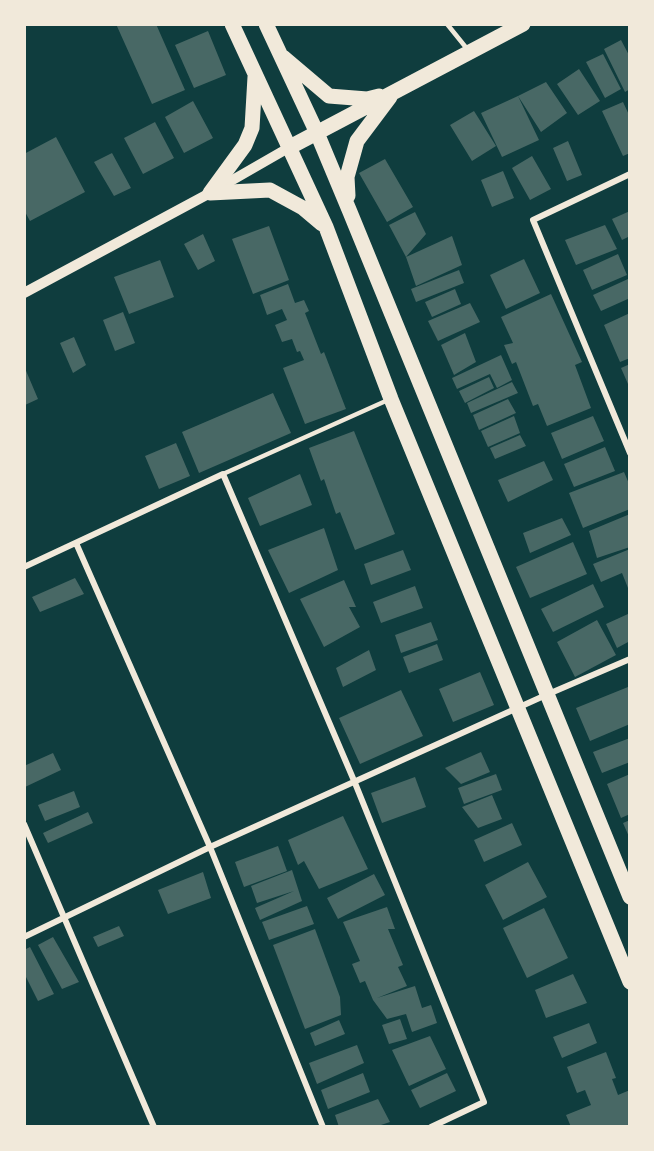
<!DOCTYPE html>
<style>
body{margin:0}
#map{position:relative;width:654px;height:1151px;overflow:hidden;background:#0f3d3e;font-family:"Crimson Pro",serif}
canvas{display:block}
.frame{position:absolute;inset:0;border:26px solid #f1e9da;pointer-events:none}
</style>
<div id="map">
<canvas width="654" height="1151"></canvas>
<div class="frame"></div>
</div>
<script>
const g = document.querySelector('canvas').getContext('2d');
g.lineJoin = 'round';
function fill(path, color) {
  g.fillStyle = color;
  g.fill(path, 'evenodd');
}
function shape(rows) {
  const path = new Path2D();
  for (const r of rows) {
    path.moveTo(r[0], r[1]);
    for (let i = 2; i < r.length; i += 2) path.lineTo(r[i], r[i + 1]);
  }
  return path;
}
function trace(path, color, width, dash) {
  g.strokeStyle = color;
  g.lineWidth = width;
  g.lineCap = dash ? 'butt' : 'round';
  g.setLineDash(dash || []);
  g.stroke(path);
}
const building = shape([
 [116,24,156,24,185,90,152,104],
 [208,31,226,75,194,88,175,45],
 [621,40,630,57,630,89,625,92,604,49],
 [603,54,621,89,605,98,586,62],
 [579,69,600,101,578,115,557,84],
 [546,82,567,113,541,132,518,96],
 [518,96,539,140,502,157,481,113],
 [193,101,213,138,184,153,165,117],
 [623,102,630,117,630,153,623,156,602,111],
 [474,111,496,146,472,161,450,125],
 [155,122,174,158,143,174,124,138],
 [56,137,85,192,30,221,24,210,24,154],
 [568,141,582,175,567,181,553,148],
 [112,153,131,188,114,196,94,162],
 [532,156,551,189,530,200,512,168],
 [385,159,413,207,387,222,359,173],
 [503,171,514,198,492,207,481,180],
 [630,211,630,236,622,240,612,219],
 [415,212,426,234,406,257,389,225],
 [605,225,617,249,576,265,565,240],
 [269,226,289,280,253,294,232,239],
 [203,234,215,261,198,270,184,244],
 [452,236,462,265,416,286,406,257],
 [618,254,627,275,592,290,583,270],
 [524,259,540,293,506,309,490,275],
 [160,260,174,297,129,314,114,277],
 [459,270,464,283,416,302,411,289],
 [628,279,630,298,601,311,593,295],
 [288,284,295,303,304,300,309,311,305,313,321,354,324,352,346,409,305,424,283,368,304,360,300,351,297,352,292,339,282,342,275,325,287,320,282,309,267,315,260,295],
 [455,289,461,304,432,317,425,302],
 [551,294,582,362,575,365,591,408,547,426,538,404,533,406,516,362,512,364,504,345,513,343,501,317],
 [470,303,480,322,438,341,428,321],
 [123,312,135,343,115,351,103,320],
 [630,313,630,358,620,362,604,325],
 [465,333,476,362,454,375,441,345],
 [74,337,86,365,73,373,60,343],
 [501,355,512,380,497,388,490,374,457,389,452,378],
 [630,364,630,383,628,384,621,368],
 [24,366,38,399,25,405,24,401],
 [489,377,494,388,465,403,459,391],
 [512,382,518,393,471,413,467,403],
 [273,393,291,433,199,473,182,432],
 [508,399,516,413,479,430,473,415],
 [514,416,520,433,488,447,481,431],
 [593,416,604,441,562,459,551,433],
 [354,431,395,534,355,550,340,512,336,514,324,479,321,481,309,448],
 [520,435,526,446,495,459,490,448],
 [176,443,190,476,159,489,145,456],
 [605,447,615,471,574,487,564,464],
 [544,461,553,480,508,502,498,480],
 [624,472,630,486,630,509,583,528,569,493],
 [300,474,312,505,260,526,248,498],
 [630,514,630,547,597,558,589,531],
 [562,518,571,535,530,553,523,533],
 [324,528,338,570,289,593,268,550],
 [573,542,587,574,530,598,516,567],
 [630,549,630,593,622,573,601,582,593,564],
 [403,550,411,570,371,585,364,564],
 [75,578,84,594,40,612,32,597],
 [344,580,356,607,349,607,360,627,324,647,300,599],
 [593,584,604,607,553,632,541,609],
 [415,586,423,608,381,623,373,602],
 [628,614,630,641,617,648,606,624],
 [597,620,616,655,575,677,557,642],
 [431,622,438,640,401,653,395,635],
 [437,644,443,660,409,673,403,657],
 [369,650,376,670,343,687,336,668],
 [480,672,494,705,453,722,439,689],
 [628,687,630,692,630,724,590,741,576,708],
 [401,690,423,736,360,764,339,718],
 [630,738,630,762,602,773,593,752],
 [481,752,490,772,461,784,445,768],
 [53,753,61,770,25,787,24,766],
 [496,774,502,790,464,804,458,788],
 [630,774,630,814,621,818,607,784],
 [415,777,426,807,382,823,371,793],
 [74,791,80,807,45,821,38,805],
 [492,795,502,819,478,828,462,807],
 [88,812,93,823,48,843,43,833],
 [343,816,368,869,319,889,304,861,298,865,288,840],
 [630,820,630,839,623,823],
 [512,823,522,845,484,862,474,840],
 [278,846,287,871,244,887,235,862],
 [528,862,547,897,503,920,485,885],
 [292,870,302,901,260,920,255,908,294,891,257,903,251,886],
 [203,872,211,898,168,914,158,890],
 [374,874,385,895,338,919,327,898],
 [307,906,314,924,269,940,262,922],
 [387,907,395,929,388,929,403,965,398,967,407,986,377,998,415,986,422,1008,431,1005,437,1023,412,1032,406,1014,387,1019,373,1000,365,981,360,983,352,964,360,961,343,922],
 [544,908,568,958,527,978,503,928],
 [119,926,124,936,98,947,93,937],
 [315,929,340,997,341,1015,305,1029,273,945],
 [53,937,79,982,62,989,38,945],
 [30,947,54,994,38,1001,24,973,24,950],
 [573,974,587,1003,546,1018,535,990],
 [400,1019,407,1039,389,1044,382,1025],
 [339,1020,345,1034,315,1046,310,1033],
 [589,1023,597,1043,562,1058,553,1037],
 [430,1036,446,1069,409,1086,392,1050],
 [357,1045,364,1063,317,1084,309,1063],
 [606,1052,616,1078,612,1079,618,1095,630,1090,630,1127,571,1127,566,1115,591,1105,585,1090,577,1093,567,1067],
 [363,1073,370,1092,328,1109,321,1090],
 [447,1073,456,1091,420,1108,411,1090],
 [378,1099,390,1122,375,1127,339,1127,335,1115]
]);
const service = shape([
 [447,24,468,50],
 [223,474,388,400]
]);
const minor = shape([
 [630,174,533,220,630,453],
 [76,543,210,847,323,1127],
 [24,567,223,474,355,783,484,1102,431,1127],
 [24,824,154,1127],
 [24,937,210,847,546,695,630,659]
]);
const tertiary = shape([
 [24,293,210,193,290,147]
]);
const primary = shape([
 [232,24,326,227,391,399,630,982],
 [266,24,317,133,350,212,630,897],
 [283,57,329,96,367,99,379,96],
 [290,147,523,24],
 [210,193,245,145,252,128,255,77],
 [210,193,270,190,303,208,322,224],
 [348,196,347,177,357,141,390,97]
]);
fill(building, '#486865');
trace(service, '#f1e9da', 4.5);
trace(minor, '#f1e9da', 6);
trace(tertiary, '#f1e9da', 10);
trace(primary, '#f1e9da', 15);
</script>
